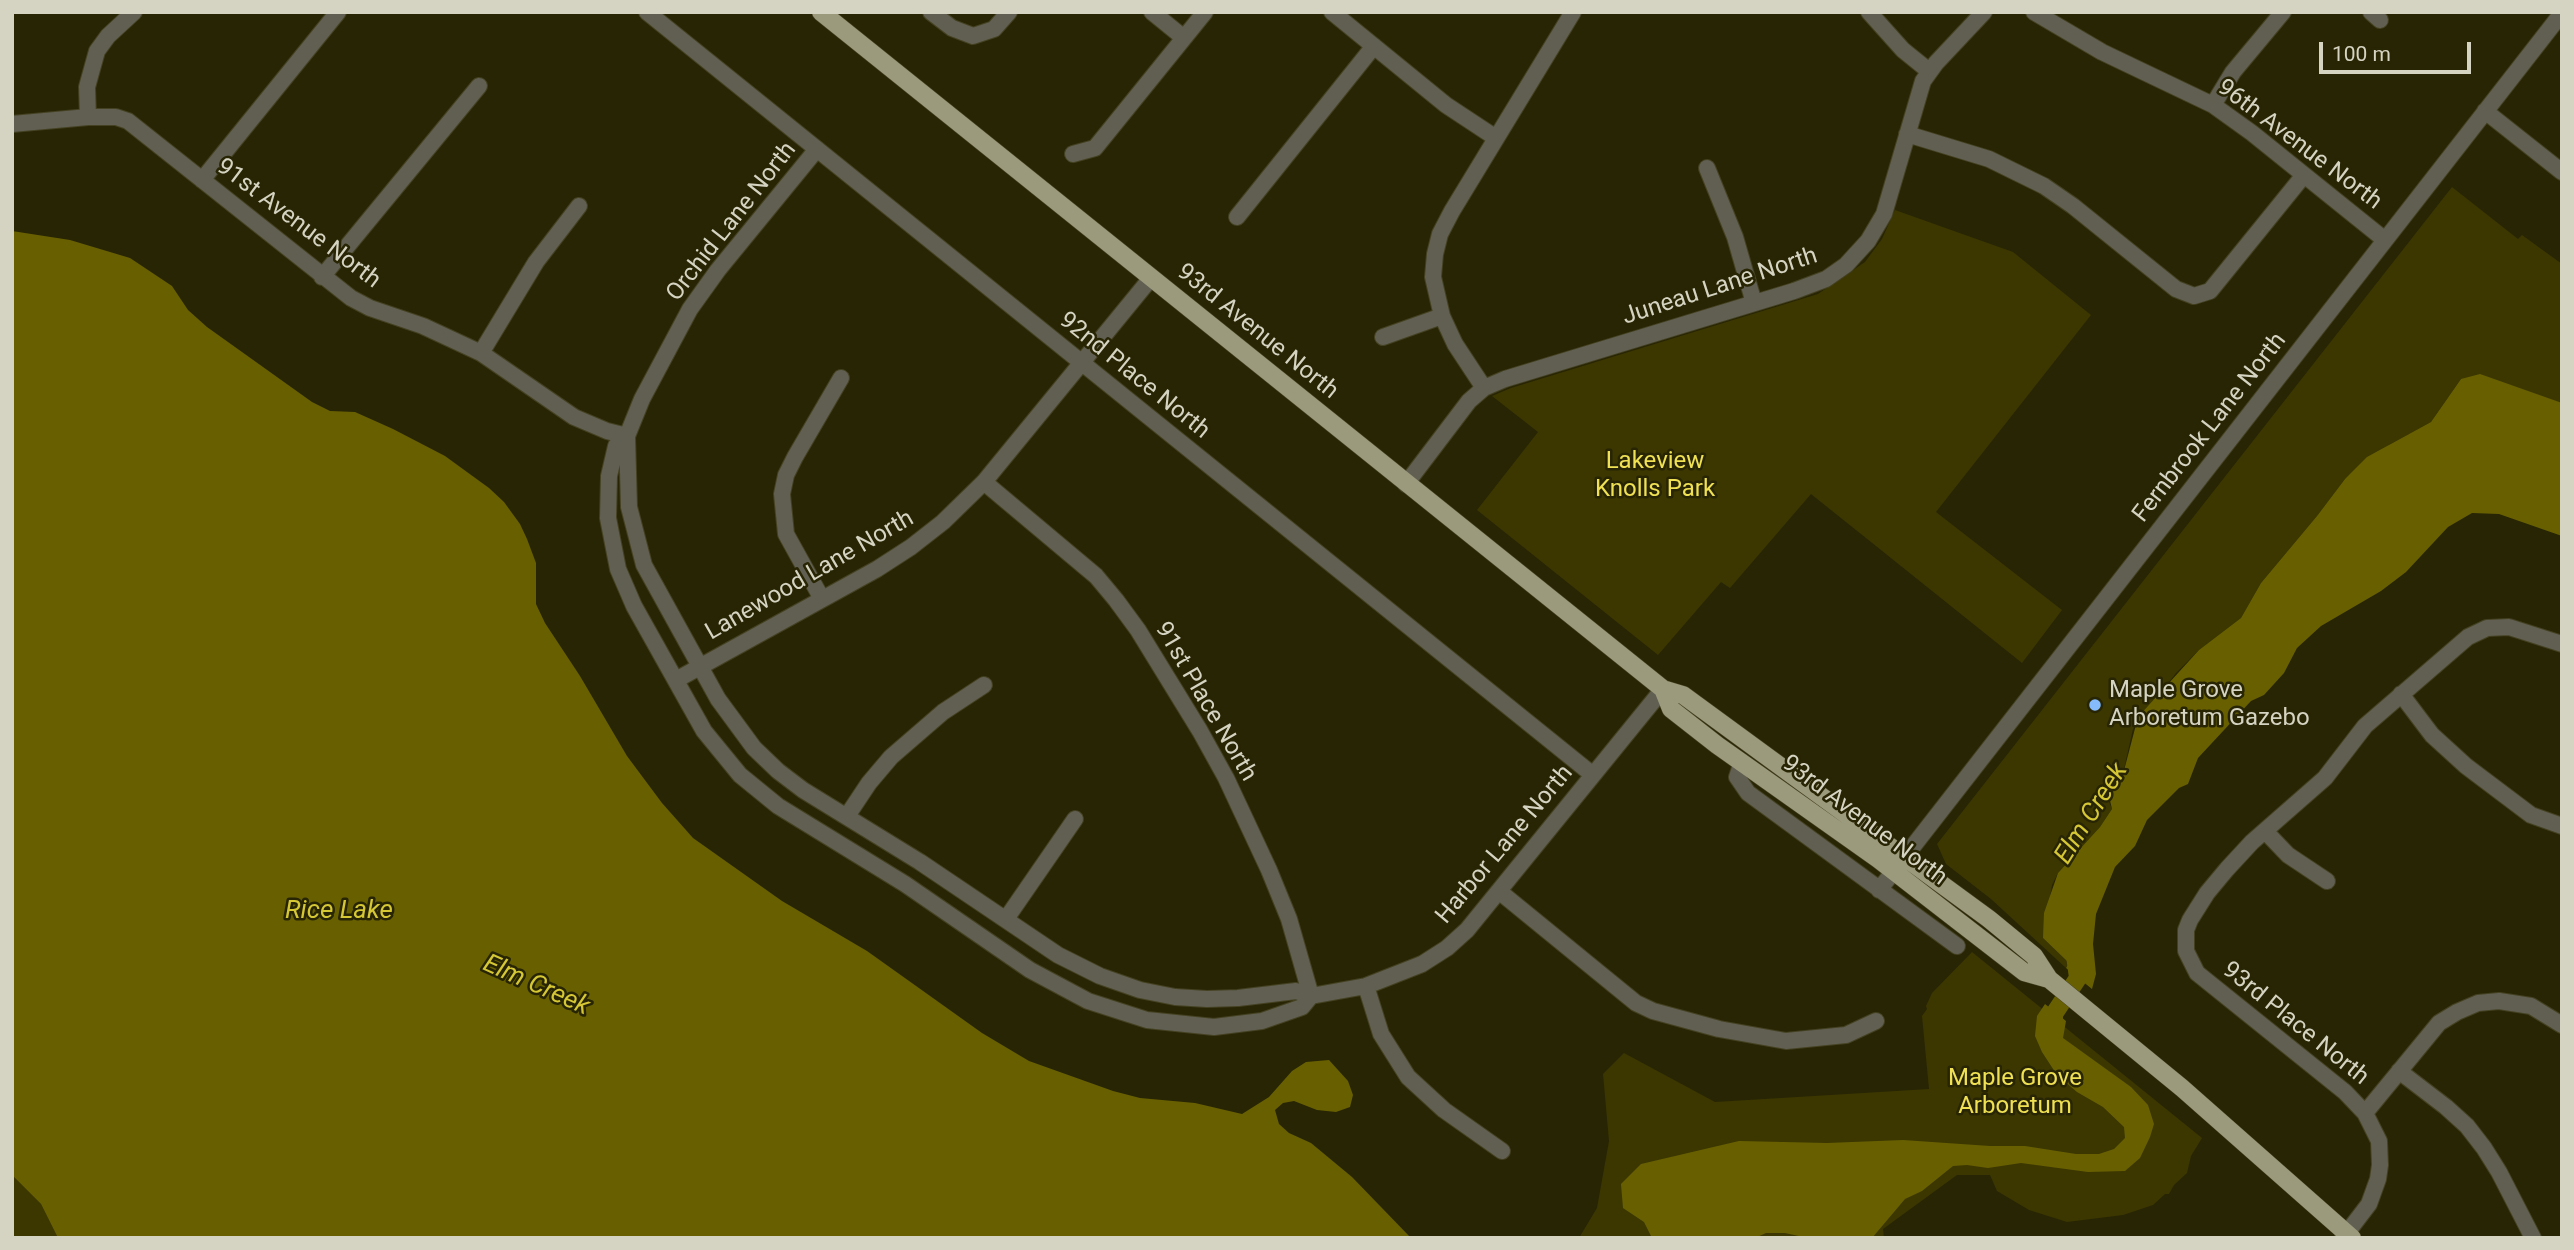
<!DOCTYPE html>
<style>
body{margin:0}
#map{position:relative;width:2574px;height:1250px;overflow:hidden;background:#282504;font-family:Roboto,sans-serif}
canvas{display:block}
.frame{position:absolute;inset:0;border:14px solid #d5d3c1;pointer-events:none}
.scale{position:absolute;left:2319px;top:42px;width:152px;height:32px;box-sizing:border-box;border:4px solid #d5d3c1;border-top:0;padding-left:9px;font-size:21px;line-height:24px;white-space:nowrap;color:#d5d3c1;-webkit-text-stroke:5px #282504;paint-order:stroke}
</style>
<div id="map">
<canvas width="2574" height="1250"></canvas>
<div class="frame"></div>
<div class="scale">100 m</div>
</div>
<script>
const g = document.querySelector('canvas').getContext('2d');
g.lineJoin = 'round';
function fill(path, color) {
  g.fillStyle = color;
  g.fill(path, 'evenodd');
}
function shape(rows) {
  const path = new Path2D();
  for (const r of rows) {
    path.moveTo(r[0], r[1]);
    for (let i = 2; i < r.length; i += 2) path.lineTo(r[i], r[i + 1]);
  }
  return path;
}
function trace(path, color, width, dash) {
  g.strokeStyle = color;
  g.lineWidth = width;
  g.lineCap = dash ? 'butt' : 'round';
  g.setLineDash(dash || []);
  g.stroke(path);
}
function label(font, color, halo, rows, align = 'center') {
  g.font = font + ' Roboto,sans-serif';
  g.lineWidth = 5;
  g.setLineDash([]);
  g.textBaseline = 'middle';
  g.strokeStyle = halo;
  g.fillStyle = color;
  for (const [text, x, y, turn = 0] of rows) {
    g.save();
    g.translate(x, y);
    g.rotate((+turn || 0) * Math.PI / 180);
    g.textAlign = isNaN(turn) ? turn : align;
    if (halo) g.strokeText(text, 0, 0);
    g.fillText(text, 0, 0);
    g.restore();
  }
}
const green = shape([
 [2452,187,2518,239,2522,235,2562,264,2562,403,2461,379,2431,422,2389,445,2345,479,2317,516,2261,583,2241,618,2199,650,2176,673,2133,729,2121,782,2109,802,2112,809,2100,827,2058,873,2052,885,2043,938,2069,963,2066,968,1991,899,1946,864,1937,844],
 [1895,210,2013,252,2091,315,1936,512,2062,610,2022,663,1811,494,1730,588,1721,582,1658,655,1477,510,1538,432,1492,396,1511,388,1818,294,1865,262,1882,239],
 [1972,952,2202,1138,2191,1156,2187,1173,2174,1185,2169,1194,2165,1194,2153,1205,2123,1215,2067,1222,2029,1210,1997,1191,1990,1175,1957,1175,1883,1229,1884,1238,1579,1238,1597,1208,1609,1141,1603,1074,1624,1053,1715,1102,1929,1089,1922,1016,1927,1009,1926,1006,1932,993],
 [12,1175,41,1204,58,1238,12,1238]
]);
const water = shape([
 [12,231,70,240,130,258,172,286,188,310,207,327,312,402,330,411,355,412,393,429,445,456,489,488,504,502,520,524,527,539,536,563,536,604,545,623,580,676,627,756,662,803,693,838,782,901,867,951,982,1033,1029,1061,1113,1091,1140,1098,1195,1103,1242,1114,1269,1097,1292,1071,1306,1062,1329,1060,1348,1081,1353,1095,1350,1107,1336,1112,1317,1110,1294,1101,1283,1103,1275,1110,1279,1124,1289,1133,1311,1143,1352,1177,1411,1238,58,1238,41,1204,12,1175],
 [2480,374,2562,403,2562,536,2499,514,2472,513,2448,527,2406,572,2381,591,2321,626,2297,648,2284,673,2264,695,2251,701,2198,758,2188,784,2179,788,2147,820,2135,846,2115,867,2096,914,2093,944,2096,974,2092,989,2066,968,2069,963,2043,938,2044,913,2058,873,2100,827,2112,809,2108,792,2121,782,2138,717,2199,650,2241,618,2261,583,2317,516,2345,479,2367,457,2431,422,2461,379],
 [2045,1004,2066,1021,2063,1038,2131,1087,2148,1105,2154,1124,2150,1137,2140,1158,2125,1171,2088,1172,2021,1163,1988,1168,1967,1165,1953,1166,1922,1191,1905,1199,1872,1238,1808,1238,1785,1233,1766,1233,1755,1238,1652,1238,1644,1222,1623,1208,1621,1184,1641,1164,1739,1141,1827,1143,1903,1140,1990,1146,2025,1146,2076,1154,2099,1154,2114,1149,2125,1138,2124,1127,2103,1107,2077,1092,2057,1075,2042,1052,2035,1036,2037,1016]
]);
const river = shape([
 [2054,1036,2054,1014,2078,978,2075,955]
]);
const minor = shape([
 [647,12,1593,775],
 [931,12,952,28,973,36,994,29,1009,12],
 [1152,12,1184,38],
 [1332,12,1446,105,1496,138],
 [1869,12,1903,50,1929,71],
 [2034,12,2102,52,2213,105,2252,133,2385,240],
 [2371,12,2380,20],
 [2213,105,2233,72,2283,12],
 [2485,111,2562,172],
 [88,117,87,87,97,51,108,36,134,12],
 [12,124,88,117,116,117,128,121,351,298,370,308,423,326,481,353,574,417,607,431,627,436],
 [1907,134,1989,159,2044,186,2073,206,2176,289,2194,296,2210,291,2304,175],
 [817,149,718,270,690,309,642,399,627,436,616,446,609,476,608,518,618,569,634,606,704,731,740,775,778,806,905,884,1030,970,1088,1001,1147,1020,1214,1027,1262,1021,1302,1007,1311,996],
 [1073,154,1095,148,1205,12],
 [1707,168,1735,237,1754,303],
 [202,180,338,12],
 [1237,217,1374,46],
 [322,277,479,86],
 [1383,337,1442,316],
 [481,353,536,262,579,206],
 [1484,388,1455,344,1442,316,1433,277,1435,254,1440,234,1452,211,1573,12],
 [627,436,629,507,644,565,718,699,754,748,778,771,803,790,920,862,1058,955,1100,976,1140,990,1175,997,1207,999,1238,998,1296,991,1311,996,1366,986,1422,964,1447,948,1467,930,1663,689],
 [984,482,1096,576,1116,600,1138,630,1200,731,1226,778,1269,870,1289,919,1311,996],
 [1406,484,1469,401,1484,388,1505,379,1794,291,1826,279,1846,265,1868,241,1884,214,1923,81,1936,63,1984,12],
 [822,599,786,534,782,494,786,475,795,457,841,378],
 [676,680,877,569,911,547,943,522,984,482,1151,278],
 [2401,694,2432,735,2466,766,2531,815,2562,826],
 [1742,762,1737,777,1748,793,1957,946],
 [847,816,869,783,891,757,943,712,984,685],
 [2265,831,2288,855,2327,881],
 [1879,890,2562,13],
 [1500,892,1636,1003,1653,1011,1719,1029,1786,1041,1846,1035,1876,1021],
 [1006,919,1075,819],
 [1366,986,1381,1034,1408,1077,1444,1110,1502,1151],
 [2399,1071,2446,1107,2467,1126,2484,1148,2499,1172,2533,1238],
 [2365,1113,2345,1092,2197,973,2186,951,2186,930,2190,920,2207,893,2227,869,2252,842,2325,778,2365,726,2468,637,2487,628,2509,627,2562,644],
 [2343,1238,2369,1204,2378,1179,2380,1165,2379,1141,2365,1113,2439,1023,2457,1012,2478,1003,2499,1001,2531,1006,2562,1025]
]);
const major = shape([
 [821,12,1663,689,1683,695,1989,919,2034,956,2049,979,2182,1088,2352,1238],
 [1663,689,1671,709,1717,745,1878,859,2024,972,2049,979]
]);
const markers = [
 [2095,705,7,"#85bbfb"]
];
const streetNames = [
 ["96th Avenue North",2299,145,37],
 ["Orchid Lane North",732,222,-52],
 ["91st Avenue North",298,224,37],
 ["Juneau Lane North",1720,287,-18],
 ["93rd Avenue North",1257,332,39],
 ["92nd Place North",1134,376,39],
 ["Fernbrook Lane North",2210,428,-52],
 ["Lanewood Lane North",810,576,-30],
 ["91st Place North",1205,702,60],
 ["93rd Avenue North",1864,821,37],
 ["Harbor Lane North",1505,845,-50],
 ["93rd Place North",2295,1024,39]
];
const parkNames = [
 ["Lakeview",1655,462],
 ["Knolls Park",1655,490],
 ["Maple Grove",2015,1079],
 ["Arboretum",2015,1107]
];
const poiNames = [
 ["Maple Grove",2109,691],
 ["Arboretum Gazebo",2109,719]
];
const waterNames = [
 ["Elm Creek",2092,814,-58],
 ["Rice Lake",339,911],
 ["Elm Creek",536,986,24]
];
fill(green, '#3c3700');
fill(water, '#686000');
trace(river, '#686000', 18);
trace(minor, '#444122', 18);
trace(major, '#444122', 19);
trace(minor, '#605f51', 16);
trace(major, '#9c9a7c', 18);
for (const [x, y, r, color] of markers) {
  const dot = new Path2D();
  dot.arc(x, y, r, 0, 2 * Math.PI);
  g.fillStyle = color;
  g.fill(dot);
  trace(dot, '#282504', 2.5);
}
label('24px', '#d5d3c1', '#282504', streetNames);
label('24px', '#efe054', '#282504', parkNames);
label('24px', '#d5d3c1', '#282504', poiNames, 'left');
label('italic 26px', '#d6c735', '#282504', waterNames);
</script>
